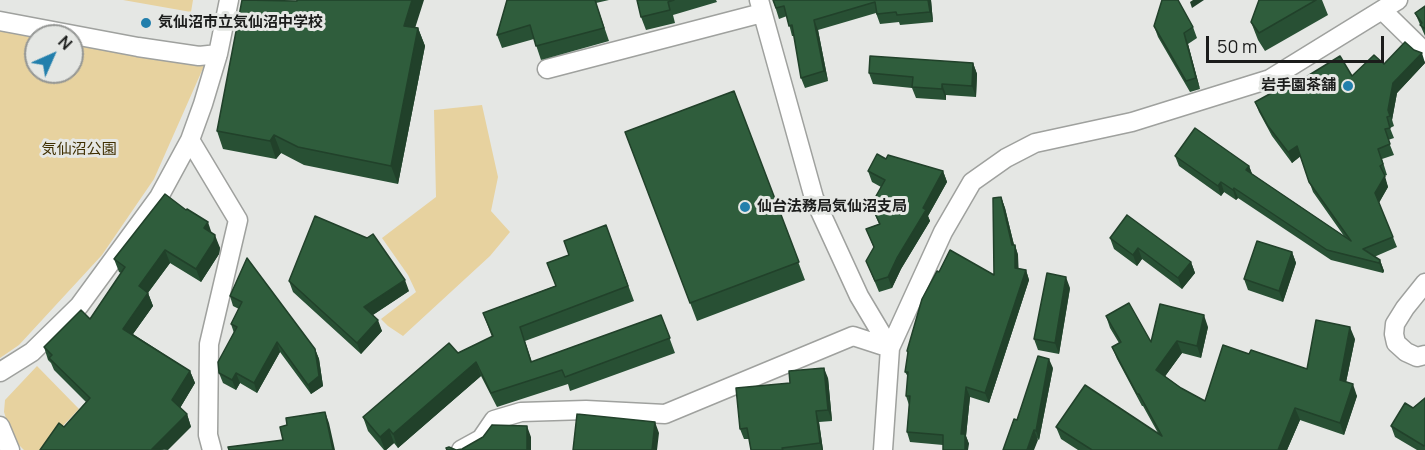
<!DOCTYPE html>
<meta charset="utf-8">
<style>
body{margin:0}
#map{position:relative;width:1425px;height:450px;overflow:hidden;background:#e5e7e4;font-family:Manrope,sans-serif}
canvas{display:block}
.north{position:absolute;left:24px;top:24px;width:60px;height:60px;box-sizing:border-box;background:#e5e7e4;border:2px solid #949694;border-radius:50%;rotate:45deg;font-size:16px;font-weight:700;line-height:24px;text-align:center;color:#1b1c1b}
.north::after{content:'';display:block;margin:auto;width:21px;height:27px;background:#227fac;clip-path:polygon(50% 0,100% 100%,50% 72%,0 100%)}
.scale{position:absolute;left:1206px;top:36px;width:178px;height:27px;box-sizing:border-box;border:3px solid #1b1c1b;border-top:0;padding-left:8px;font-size:18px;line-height:21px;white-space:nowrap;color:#1b1c1b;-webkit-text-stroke:4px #e5e7e4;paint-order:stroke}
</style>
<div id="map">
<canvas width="1425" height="450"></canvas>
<div class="north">N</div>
<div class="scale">50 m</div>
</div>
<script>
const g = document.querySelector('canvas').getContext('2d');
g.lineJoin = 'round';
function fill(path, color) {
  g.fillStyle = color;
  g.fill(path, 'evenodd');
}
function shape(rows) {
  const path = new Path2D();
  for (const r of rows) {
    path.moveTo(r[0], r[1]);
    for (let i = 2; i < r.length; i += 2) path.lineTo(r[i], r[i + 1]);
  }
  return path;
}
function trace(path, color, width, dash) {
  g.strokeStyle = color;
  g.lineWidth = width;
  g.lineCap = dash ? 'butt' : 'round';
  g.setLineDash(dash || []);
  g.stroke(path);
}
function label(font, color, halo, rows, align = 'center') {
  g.font = font + ' Manrope,"Noto Sans JP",sans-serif';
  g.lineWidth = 6;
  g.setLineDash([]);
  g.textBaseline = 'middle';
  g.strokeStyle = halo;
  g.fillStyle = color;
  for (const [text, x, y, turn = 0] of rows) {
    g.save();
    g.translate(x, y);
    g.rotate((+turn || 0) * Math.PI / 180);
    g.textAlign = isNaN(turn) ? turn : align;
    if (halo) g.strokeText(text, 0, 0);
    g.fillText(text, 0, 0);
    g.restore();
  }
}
const green = shape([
 [123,0,193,0,191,12],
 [0,29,36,36,36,72,72,72,72,42,204,66,154,179,102,255,19,345,0,358],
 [482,105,498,177,491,211,510,232,490,256,403,336,388,326,381,319,416,292,408,275,382,238,436,197,434,110],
 [37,366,79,409,40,450,24,450,12,438,4,412,5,400]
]);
const street = shape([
 [759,0,814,198,859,296,890,348],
 [1382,10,1425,52],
 [0,21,138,47,199,56,218,54],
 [547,69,762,13],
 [190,140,238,220,209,344,208,435,212,450],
 [1425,283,1405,308,1395,324,1394,334,1396,343,1406,352,1417,357,1425,355],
 [0,372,32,352,79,306,159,197,190,140,203,104,218,54,229,0],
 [0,426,10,450],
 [461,450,481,439,494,420,521,412,586,410,665,414,853,336,890,348],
 [883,450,890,348,943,232,972,182,1006,158,1035,143,1132,122,1270,79,1398,0]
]);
const wall = shape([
 [507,0,609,0,596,3,609,41,541,60,534,39,502,48,497,35],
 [637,0,716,0,717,2,673,15,675,23,646,30,641,17],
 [773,0,931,0,933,22,900,25,899,22,880,24,876,13,818,30,828,81,805,88,801,78,794,36,792,36,787,16,779,19],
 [1259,0,1322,0,1328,15,1265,51,1258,40,1251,22],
 [1425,6,1425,36,1415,13],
 [1154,26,1193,27,1197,38,1188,44,1200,89,1190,92,1158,37],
 [415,27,418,28,425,46,398,184,304,165,281,153,276,159,223,149,217,131],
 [1425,62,1425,63,1397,93,1392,120,1394,126,1390,128,1394,138,1388,140,1394,155,1382,159,1387,175,1384,176,1388,187,1379,203,1397,247,1374,257,1380,260,1384,271,1383,273,1331,260,1238,198,1236,200,1224,192,1221,196,1179,166,1175,156,1249,166,1252,174,1344,236,1313,192,1300,156,1292,163,1272,136,1259,112,1255,102,1288,88,1352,76,1384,64],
 [973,63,977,74,976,97,946,95,946,100,916,98,912,88,873,84,869,73],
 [734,91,805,280,697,321,625,132],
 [886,159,943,171,947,182,928,216,930,221,901,269,892,288,879,292,866,261,874,248,866,229,879,224,871,205,881,187,872,182,868,171],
 [1001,197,1005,208,1014,245,1015,245,1018,255,1018,268,1026,270,1029,280,989,403,970,397,966,436,969,444,943,445,910,442,907,432,909,405,906,396,908,377,905,372,908,354,907,351,939,272,994,275],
 [606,225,634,301,525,341,532,362,661,315,675,353,570,391,568,384,497,407,481,376,398,448,394,443,386,450,384,450,368,431,363,417,458,353,492,337,483,313,555,286,569,255],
 [212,233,220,248,219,254,201,282,170,263,148,293,153,306,133,334,190,371,195,383,180,408,187,414,191,427,64,427,86,402,54,370,51,363,48,360,44,347,90,319,121,273,119,272,114,259],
 [1110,238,1191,262,1195,273,1182,289,1142,259,1137,266,1114,249],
 [1292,252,1296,263,1283,302,1248,290,1244,279],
 [247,258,315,349,319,359,323,386,311,394,280,352,257,393,240,383,236,390,223,383,219,373,234,333,231,324,239,309,233,306,230,296],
 [289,281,409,291,373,315,382,331,361,354,293,292],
 [1070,288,1059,354,1038,350,1034,339],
 [1106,316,1151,342,1208,327,1201,358,1182,353,1165,376,1181,388,1205,401,1249,354,1307,369,1355,339,1346,382,1357,396,1344,435,1300,420,1287,450,1078,450,1061,439,1056,427,1158,433,1143,406,1142,406,1117,359,1112,347,1119,343,1110,328],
 [1053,368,1039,440,1017,420],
 [828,378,832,421,819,422,823,450,751,450,749,439,744,439,740,429,790,383],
 [1425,398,1425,450,1417,450,1395,437,1391,426]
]);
const shadedWall = shape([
 [412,0,424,0,410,44,404,26],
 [928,0,931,0,933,22,930,12],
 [1193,0,1204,0,1192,8,1190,2],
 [814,20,818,30,828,81,824,71],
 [418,28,425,46,398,184,391,166],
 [1184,33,1188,44,1200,89,1196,78],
 [1422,53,1425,63,1397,93,1392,120,1394,126,1388,110,1393,83],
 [973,63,977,74,976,97,972,86],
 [942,84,946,95,946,100,942,89],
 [274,135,281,153,276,159,270,141],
 [1297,146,1301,156,1292,163,1288,152],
 [1249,166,1253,176,1246,170],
 [943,171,947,182,928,216,930,221,901,269,892,288,888,277,923,208],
 [1385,176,1388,187,1378,204,1375,193],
 [1221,182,1224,192,1221,196,1218,186],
 [1234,188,1238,198,1236,200,1233,190],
 [1001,197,1005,208,1015,249,1015,245,1018,255,1019,278,1015,268,1012,245],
 [208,222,212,234,204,228],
 [215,235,220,248,219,254,201,282,196,269],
 [1138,248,1142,259,1137,266,1133,255],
 [165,250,170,263,143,299,139,286],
 [1292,252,1296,263,1283,302,1279,291],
 [1380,260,1384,271,1383,273,1379,263],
 [1191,262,1195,273,1182,289,1178,278],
 [1026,270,1029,280,989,403,985,393],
 [1066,277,1070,288,1059,354,1055,343],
 [405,280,409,291,368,318,364,307],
 [148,293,153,306,128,341,123,329],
 [1204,315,1208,327,1201,358,1197,346],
 [378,320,382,331,361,354,357,343],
 [1350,327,1355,339,1344,392,1340,380],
 [1177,341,1182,353,1161,382,1156,370],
 [277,342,280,352,257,393,254,383],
 [315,349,319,359,323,386,311,394,308,385],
 [1049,359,1053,368,1039,440,1036,431],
 [476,362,481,376,398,448,393,434],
 [824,368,828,378,832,421,828,410],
 [190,371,195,383,177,413,172,400],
 [236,373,240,383,236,390,232,380],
 [1353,384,1357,396,1344,435,1340,423],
 [966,387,970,397,966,436,969,444,968,450,965,450,961,434],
 [1295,408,1300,420,1287,450,1278,450],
 [816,411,819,422,823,450,822,450,820,443],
 [325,412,329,423,335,450,333,450],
 [187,414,191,427,168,450,152,449],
 [655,422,659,433,657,450,652,450],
 [527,426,531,437,531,450,527,450],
 [389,429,394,443,386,450,385,450,380,437],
 [1034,430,1038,440,1034,450,1027,450]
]);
const building = shape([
 [242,0,297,1,297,0,412,0,404,26,418,28,391,166,298,147,274,135,270,141,217,131,242,0],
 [507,0,595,0,604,28,536,46,530,25,497,35,507,0],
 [637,0,674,0,668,2,670,10,641,17,637,0],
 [773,0,928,0,930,12,897,15,896,12,877,14,875,2,814,20,824,71,801,78,792,25,789,26,784,6,776,8,773,0],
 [1162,0,1178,0,1193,27,1184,33,1196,78,1186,81,1154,26,1162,0],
 [1259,0,1316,0,1259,33,1251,22,1259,0],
 [1425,6,1425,29,1420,25,1422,23,1415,13,1425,6],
 [1405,42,1414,50,1422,53,1393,83,1388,110,1390,116,1387,117,1390,128,1385,129,1390,144,1378,149,1383,164,1380,166,1385,176,1375,193,1393,237,1363,249,1380,260,1379,263,1327,250,1234,188,1233,190,1221,182,1218,186,1175,156,1195,128,1249,166,1246,170,1351,241,1309,182,1297,146,1288,152,1268,126,1255,102,1286,85,1288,88,1340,56,1352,76,1374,55,1384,64,1405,42],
 [870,56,973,63,972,86,942,84,942,89,912,87,913,77,869,73,870,56],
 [734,91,799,262,690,303,625,132,734,91],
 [877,154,886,159,888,155,943,171,923,208,926,210,897,258,888,277,875,281,866,261,874,247,866,229,880,224,871,205,885,180,868,171,877,154],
 [165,194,186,210,187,209,208,222,204,228,215,235,214,241,196,269,165,250,139,286,148,293,123,329,190,371,172,400,187,414,152,449,163,450,40,450,59,423,64,427,90,398,49,358,52,355,44,347,81,310,90,319,125,267,114,259,165,194],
 [1001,197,1012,245,1015,245,1015,268,1026,270,985,393,966,387,961,434,965,434,965,450,943,450,943,435,907,432,910,396,906,396,908,372,905,372,908,352,907,351,922,299,937,271,939,272,950,250,994,275,993,198,1001,197],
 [1127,215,1191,262,1178,278,1138,248,1133,255,1110,238,1127,215],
 [315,216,367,238,373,234,405,280,364,307,378,320,357,343,289,281,315,216],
 [606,225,628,286,520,327,531,362,661,315,670,338,565,377,562,370,491,393,476,362,393,434,389,429,380,437,363,417,449,343,458,353,493,336,483,313,556,286,547,263,569,255,564,241,606,225],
 [1257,241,1292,252,1279,291,1244,279,1257,241],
 [247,258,315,349,319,376,308,385,277,342,254,383,236,373,232,380,219,373,218,362,237,327,231,324,242,302,230,296,247,258],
 [1047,273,1066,277,1055,343,1034,339,1047,273],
 [1129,303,1151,342,1160,304,1204,315,1197,346,1177,341,1156,370,1181,388,1205,401,1223,345,1249,354,1251,350,1307,369,1316,320,1350,327,1340,380,1353,384,1340,423,1295,408,1278,450,1092,450,1056,427,1085,385,1162,436,1139,394,1137,394,1112,347,1121,342,1106,316,1129,303],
 [1038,356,1049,359,1036,431,1034,430,1027,450,1003,450,1014,419,1017,420,1038,356],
 [824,368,828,410,816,411,820,443,782,448,783,450,751,450,747,428,740,429,736,388,790,383,789,371,824,368],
 [1425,398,1425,445,1424,446,1391,426,1405,403,1413,408,1425,398],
 [325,412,333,450,229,450,228,447,283,440,280,427,287,425,286,418,325,412],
 [577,414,655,422,652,450,573,450,577,414],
 [492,425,527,426,527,450,447,450,446,448,449,447,456,450,462,449,483,437,492,425]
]);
const markers = [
 [146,23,6,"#227fac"],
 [1348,86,6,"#227fac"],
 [745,207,6,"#227fac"]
];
const poiNames = [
 ["気仙沼市立気仙沼中学校",158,23],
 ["岩手園茶舗",1336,86,"right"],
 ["仙台法務局気仙沼支局",757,207]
];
const parkNames = [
 ["気仙沼公園",79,150]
];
fill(green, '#e7d29f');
trace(street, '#9fa19e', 21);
trace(street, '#fff', 18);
fill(wall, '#285034');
fill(shadedWall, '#21412a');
fill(building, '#2f5d3c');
trace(building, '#21412a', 1.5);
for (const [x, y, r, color] of markers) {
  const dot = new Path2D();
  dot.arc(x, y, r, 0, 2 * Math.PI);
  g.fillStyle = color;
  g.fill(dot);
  trace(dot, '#e5e7e4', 2);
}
label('bold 15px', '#1b1c1b', '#e5e7e4', poiNames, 'left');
label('15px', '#3e2e00', '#e5e7e4', parkNames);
</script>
